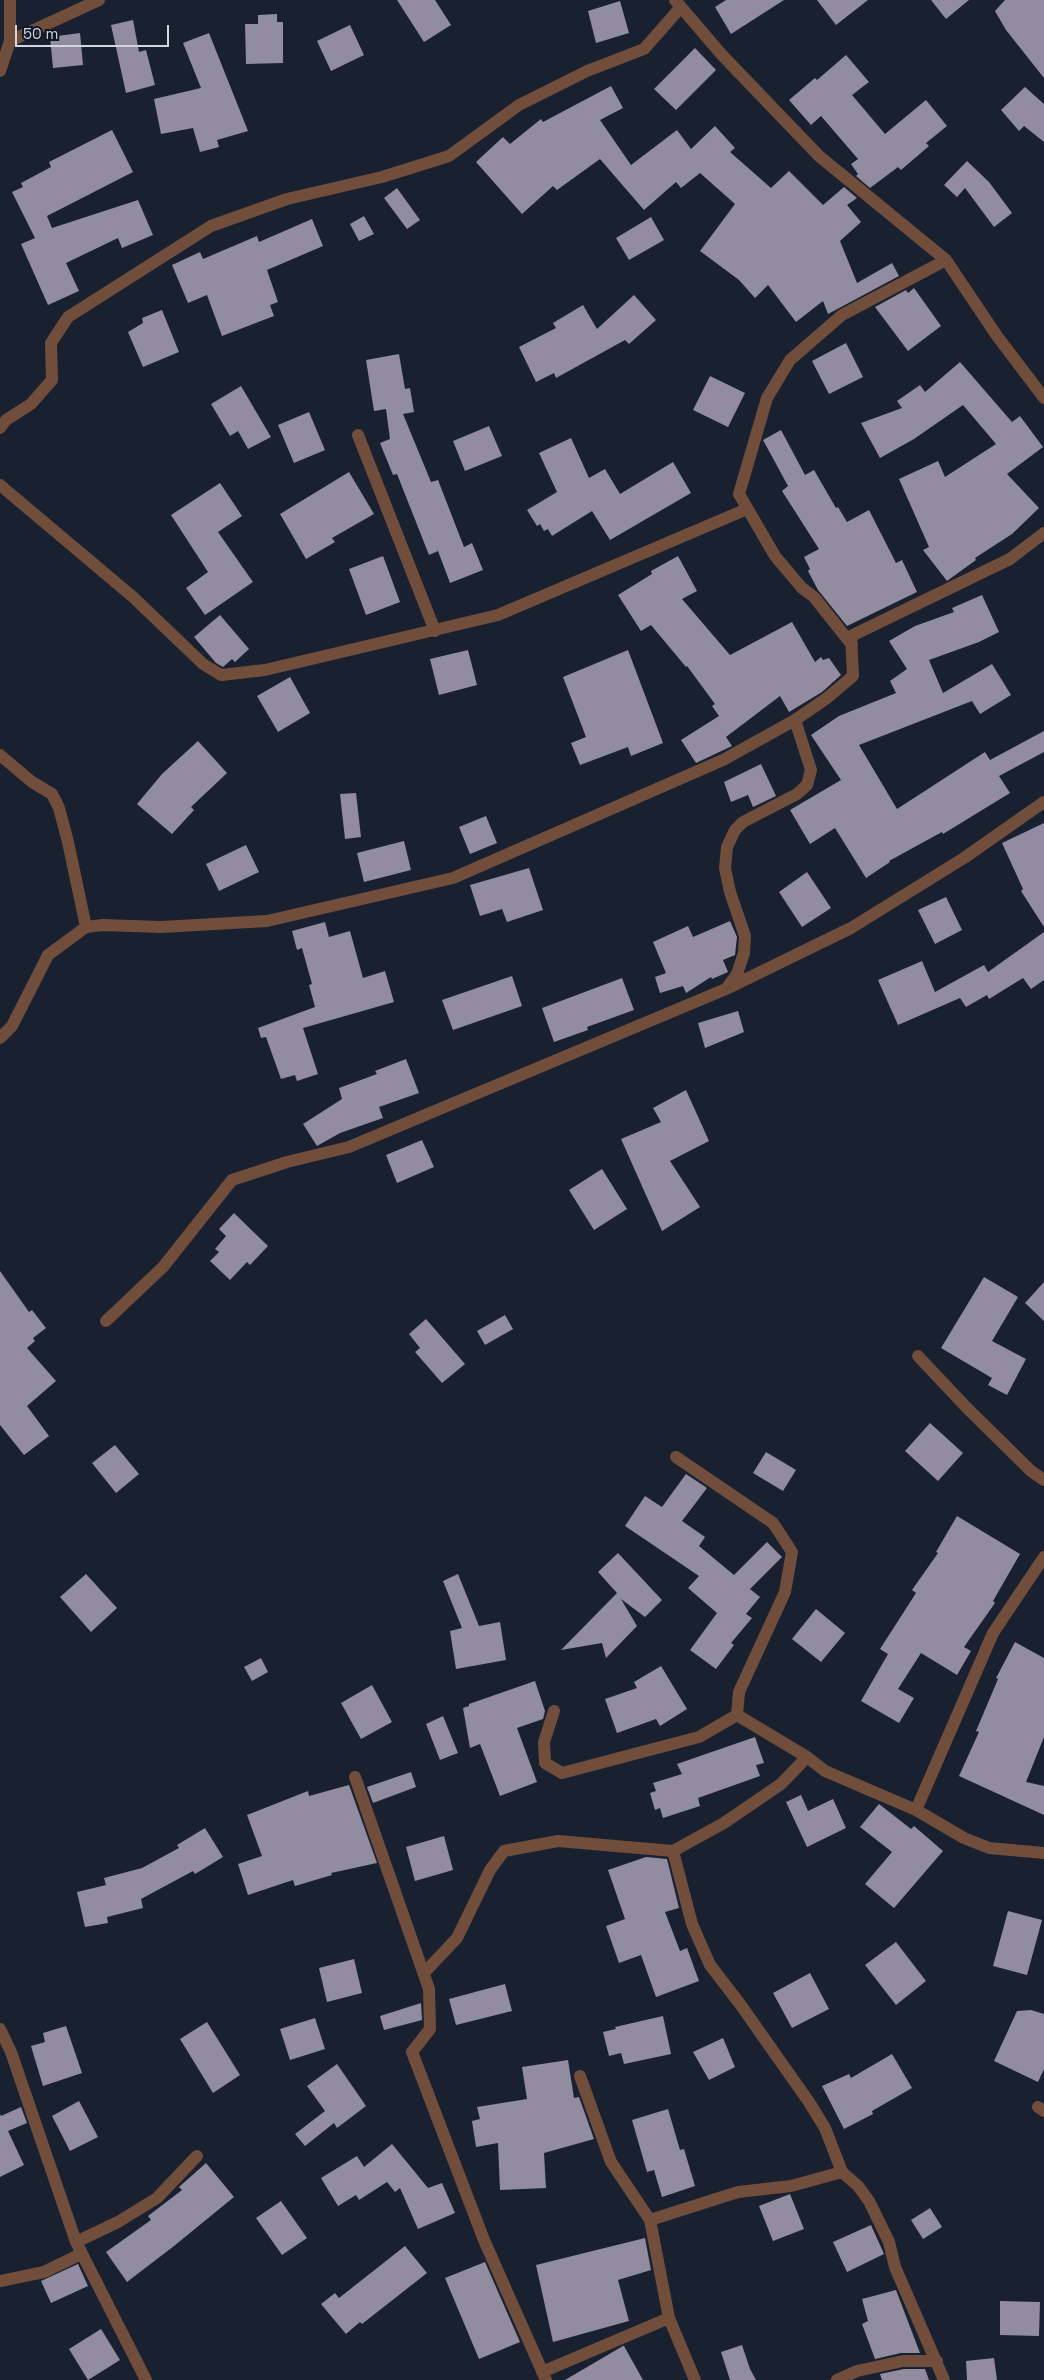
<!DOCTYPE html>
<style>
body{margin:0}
#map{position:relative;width:1044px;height:2380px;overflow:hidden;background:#19202f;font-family:"Space Grotesk",sans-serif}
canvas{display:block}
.scale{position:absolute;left:15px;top:25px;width:154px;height:22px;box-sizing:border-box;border:2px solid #d1d6e0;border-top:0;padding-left:6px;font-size:15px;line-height:18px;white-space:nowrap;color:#d1d6e0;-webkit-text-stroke:4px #101725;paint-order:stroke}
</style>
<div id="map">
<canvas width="1044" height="2380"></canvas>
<div class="scale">50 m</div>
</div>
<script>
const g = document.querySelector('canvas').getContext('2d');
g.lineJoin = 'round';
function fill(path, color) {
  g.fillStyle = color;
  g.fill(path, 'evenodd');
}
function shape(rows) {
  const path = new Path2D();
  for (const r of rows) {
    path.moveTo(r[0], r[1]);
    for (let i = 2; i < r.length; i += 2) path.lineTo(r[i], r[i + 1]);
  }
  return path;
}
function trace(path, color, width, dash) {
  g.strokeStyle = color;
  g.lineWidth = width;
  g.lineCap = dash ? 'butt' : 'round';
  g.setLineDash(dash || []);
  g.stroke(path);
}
const building = shape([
 [397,0,435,0,451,25,424,42],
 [726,0,784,0,731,34,715,7],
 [817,0,868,0,836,25],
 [931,0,969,0,946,19],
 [1005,0,1044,0,1044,78,1006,30,995,11],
 [620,1,629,33,596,43,588,11],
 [277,14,277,22,283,22,283,63,246,64,245,24,258,24,258,15],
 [133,20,139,52,146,50,155,85,126,93,111,25],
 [350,25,364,55,331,71,317,41],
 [80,33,83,65,53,68,50,37],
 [209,33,248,131,217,140,219,147,200,152,193,128,161,134,154,99,201,88,183,43],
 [695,48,716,70,676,110,654,89],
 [846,55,869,82,852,95,885,134,926,100,947,126,926,143,929,146,901,170,898,167,870,188,856,176,858,174,851,164,858,159,821,116,811,125,789,100,815,78,817,80],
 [611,86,623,108,600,120,631,165,677,130,691,149,715,126,735,148,730,152,771,188,789,171,823,205,844,187,857,198,847,205,861,222,840,241,857,283,892,263,899,276,828,314,823,301,796,322,768,285,755,298,739,280,700,251,735,204,700,173,681,188,676,182,644,210,600,159,557,190,553,186,522,214,476,162,503,137,510,144,541,119,543,122],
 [1025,87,1044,104,1044,142,1024,126,1019,131,1001,110],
 [112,130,133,172,47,216,52,228,138,200,153,235,122,248,118,238,66,263,79,291,48,305,21,244,35,238,12,192,23,187,21,183,51,167,49,162],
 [967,161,989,182,1012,213,994,227,965,188,957,197,944,185],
 [397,188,420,220,407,229,384,198],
 [364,216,374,234,359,241,350,224],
 [651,217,664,240,629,260,616,238],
 [312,219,323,246,267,270,278,302,270,305,274,316,222,336,207,295,188,303,172,265,200,252,203,259,257,236,259,242],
 [914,288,941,326,908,351,875,307,906,290,908,293],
 [634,295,656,320,629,344,625,340,556,378,554,373,536,382,519,347,556,328,553,323,583,305,597,329],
 [162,310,179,352,143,367,128,332,143,323,142,318],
 [846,343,863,377,829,394,812,361],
 [399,354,405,389,410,388,414,412,403,414,431,482,438,480,464,547,472,543,483,570,450,583,438,551,429,555,397,474,393,475,380,443,390,439,386,409,374,411,366,360],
 [960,362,1012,422,1020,416,1043,447,1007,474,1039,508,1012,534,975,558,976,560,947,581,923,550,929,547,899,479,938,461,945,477,996,444,963,405,914,439,880,458,861,423,902,408,897,401,920,385,925,392],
 [710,376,745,393,728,427,693,410],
 [241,386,271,437,248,449,238,431,230,436,211,404],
 [309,412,325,450,294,463,278,425],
 [489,426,502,456,465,471,453,441],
 [781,430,805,475,814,470,836,508,838,507,847,522,869,510,896,563,902,560,917,592,847,626,818,590,808,571,810,569,804,557,819,549,782,491,788,486,763,440],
 [571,438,589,478,605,469,620,494,673,462,691,493,610,540,592,511,552,536,548,529,544,531,540,524,537,526,527,510,557,492,539,453],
 [349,472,374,514,332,538,335,542,306,559,280,514],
 [220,483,242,516,218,532,253,582,205,615,186,588,208,572,171,515],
 [383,556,400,602,366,615,349,569],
 [678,556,697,591,682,599,730,655,792,622,815,662,821,657,823,660,829,658,841,675,822,692,789,712,780,696,726,737,732,746,696,763,681,740,719,716,712,706,715,704,687,666,686,667,651,625,641,631,618,595,652,574,651,571],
 [982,595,999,632,979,642,929,660,943,693,992,664,1011,695,980,714,972,701,859,745,897,809,985,752,990,760,1044,731,1044,752,999,776,1010,793,943,834,942,832,889,861,890,862,866,878,835,828,810,844,790,810,841,780,811,735,839,716,896,693,890,681,907,669,889,641,915,626,954,612,952,608],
 [220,615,249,649,235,662,232,659,223,667,216,663,194,637],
 [468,650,477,685,439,695,430,659],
 [628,650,663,743,631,756,628,747,580,765,571,743,586,737,563,677],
 [290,677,310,713,278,732,257,696],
 [198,741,227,773,191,807,194,810,172,834,137,804,162,774],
 [761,764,776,796,753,807,748,795,731,802,724,782],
 [356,793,361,837,345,839,340,794],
 [486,816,497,843,470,854,459,827],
 [1044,823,1044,927,1021,891,1023,889,1002,843],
 [404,841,411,870,364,882,357,853],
 [246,845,259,872,219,891,206,864],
 [529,868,543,910,507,922,502,909,480,916,470,885],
 [807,872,831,908,802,927,779,892],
 [946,897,962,930,935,944,918,910],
 [730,921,737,937,735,955,723,960,728,972,712,979,711,977,686,993,683,986,660,993,655,977,666,973,653,942,688,926,693,937],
 [325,922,329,937,350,931,363,978,385,971,394,1002,303,1028,318,1074,297,1081,295,1075,281,1079,266,1037,261,1038,258,1028,315,1007,309,985,312,984,302,948,297,950,292,931],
 [1044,932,1044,980,1031,989,1023,978,989,999,987,995,966,1007,960,998,898,1025,878,980,922,961,935,992,984,965,988,972],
 [512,976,522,1006,453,1030,442,1000],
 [622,978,634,1010,587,1027,588,1030,554,1042,542,1008],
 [738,1011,744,1032,705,1048,698,1023],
 [406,1059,419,1093,379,1107,383,1118,340,1133,317,1146,303,1124,342,1099,339,1088,377,1074,375,1071],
 [686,1090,709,1141,670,1161,700,1207,662,1231,621,1139,661,1122,653,1108],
 [422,1140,434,1167,397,1183,386,1155],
 [602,1169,627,1209,594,1230,569,1190],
 [234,1213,268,1246,250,1265,247,1262,230,1280,210,1261,219,1252,215,1249,226,1236,219,1229],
 [0,1271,29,1312,32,1310,46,1328,33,1338,35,1341,27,1348,56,1381,27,1406,49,1436,24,1455,0,1425],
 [984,1277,1018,1297,992,1341,1026,1359,1007,1395,988,1385,992,1378,941,1348],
 [1044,1282,1044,1321,1025,1303],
 [505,1315,513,1329,485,1345,477,1331],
 [426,1319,465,1364,442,1383,415,1352,420,1348,409,1334],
 [930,1423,963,1453,938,1481,905,1451],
 [115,1445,139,1474,116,1493,92,1463],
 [766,1452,796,1470,783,1491,753,1473],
 [686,1474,707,1488,682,1521,705,1537,699,1546,734,1575,767,1542,782,1557,750,1589,760,1597,746,1614,752,1618,731,1643,734,1645,716,1669,690,1650,717,1613,688,1588,699,1576,625,1526,645,1496,662,1507],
 [957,1516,1020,1554,993,1601,995,1603,964,1647,971,1651,957,1675,921,1653,898,1689,914,1698,899,1723,861,1701,888,1654,880,1649,916,1593,912,1590,938,1553,936,1552],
 [618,1553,662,1600,645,1617,621,1599,637,1626,606,1658,602,1643,561,1650,617,1593,598,1572],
 [86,1574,117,1608,91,1632,60,1597],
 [458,1574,479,1626,500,1622,506,1660,456,1669,450,1631,462,1628,443,1581],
 [816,1609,845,1633,821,1662,792,1639],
 [1015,1642,1044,1658,1044,1737,1026,1782,1044,1786,1044,1815,959,1776,979,1732,976,1731,998,1679,996,1678],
 [261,1658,268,1672,252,1681,244,1667],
 [661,1666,687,1709,660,1726,656,1719,617,1733,605,1699,637,1688,634,1682],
 [535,1681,545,1711,543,1719,517,1728,537,1782,500,1796,480,1744,470,1748,463,1708,469,1706,469,1704],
 [372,1685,392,1722,361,1739,341,1703],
 [443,1716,458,1753,440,1760,426,1724],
 [755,1737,764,1763,756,1765,760,1776,698,1798,700,1806,663,1818,660,1808,655,1810,650,1793,656,1791,653,1783,682,1774,677,1764],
 [411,1772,416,1787,373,1803,367,1787],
 [349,1785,377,1863,331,1873,332,1875,295,1886,293,1880,248,1895,238,1864,262,1856,247,1815,308,1791,309,1796],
 [801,1795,808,1811,833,1799,846,1828,807,1847,786,1802],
 [879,1804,911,1829,914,1826,943,1851,894,1908,865,1884,892,1852,860,1827],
 [205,1828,223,1857,195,1874,193,1871,141,1899,143,1908,107,1917,108,1923,85,1927,77,1892,106,1885,104,1878,142,1868,179,1848,177,1845],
 [444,1836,453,1870,415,1881,406,1847],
 [646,1857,667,1859,679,1908,665,1912,680,1951,687,1948,699,1981,656,1997,641,1955,619,1963,606,1926,625,1919,608,1870],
 [1008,1911,1042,1920,1027,1975,993,1966],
 [896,1942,926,1981,896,2005,865,1965],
 [354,1959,362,1993,327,2002,319,1968],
 [810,1973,829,2009,792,2028,773,1993],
 [505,1984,512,2011,456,2025,449,1999],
 [421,2003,422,2020,384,2030,380,2016],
 [1031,2010,1044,2014,1044,2069,1038,2082,994,2061,1017,2011],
 [663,2016,671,2054,624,2064,621,2053,609,2056,603,2032,616,2029,615,2027],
 [315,2018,325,2049,290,2060,280,2029],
 [207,2022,240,2075,213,2093,180,2039],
 [66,2026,82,2073,43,2086,31,2046,45,2042,43,2033],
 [723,2038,735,2067,709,2080,693,2052],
 [892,2054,912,2088,872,2111,873,2114,844,2129,822,2086,849,2074,851,2078],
 [568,2060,574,2098,579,2097,594,2139,544,2153,546,2188,500,2190,498,2143,476,2147,472,2121,480,2119,477,2107,527,2099,522,2067],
 [337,2064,366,2106,337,2128,334,2123,305,2146,295,2134,325,2111,307,2086],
 [79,2101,98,2137,70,2151,52,2116],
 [21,2107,27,2123,8,2131,24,2165,0,2177,0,2114,1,2116],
 [668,2109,680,2150,684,2149,695,2186,662,2197,654,2170,647,2172,632,2120],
 [392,2144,428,2188,442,2183,455,2213,418,2229,400,2188,395,2192,387,2182,359,2200,356,2195,338,2206,321,2178,357,2156,364,2167],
 [206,2163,234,2197,174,2246,127,2282,106,2252,151,2220,148,2216,182,2190,179,2187],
 [790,2194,804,2229,773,2241,759,2206],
 [281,2201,307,2238,282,2255,256,2218],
 [930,2208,942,2227,923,2239,911,2220],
 [871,2225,884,2254,847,2272,833,2242],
 [645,2238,651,2270,618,2280,629,2321,553,2342,536,2265],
 [405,2246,427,2273,362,2324,360,2322,346,2334,321,2304,335,2293,339,2298],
 [485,2262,520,2342,479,2359,445,2278],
 [78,2264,88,2286,51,2303,41,2281],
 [896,2290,920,2353,901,2353,875,2359,862,2324,868,2321,862,2299],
 [1000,2301,1040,2302,1039,2336,1000,2335],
 [101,2329,120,2360,88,2380,69,2349],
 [742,2345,750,2369,756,2380,730,2380,721,2352],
 [624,2346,643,2380,565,2380,623,2346],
 [994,2358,997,2380,967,2380,966,2361],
 [904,2369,925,2369,929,2380,882,2380,880,2374]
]);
const minor = shape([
 [675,0,722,55,819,156,946,260,997,336,1044,398],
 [10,41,10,0],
 [0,71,10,41,99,0],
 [0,428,6,420,31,404,52,380,51,343,68,317,211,226,287,199,382,177,449,156,519,105,587,71,644,49,681,7],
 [358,435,435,631],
 [0,485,133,597,203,664,221,675,265,670,498,615,747,509],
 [852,645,814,597,802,588,775,556,739,494,767,398,790,360,842,315,946,260],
 [0,755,32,782,52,794,59,808,68,842,86,927],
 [728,988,851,928,964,858,1044,802],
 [0,1038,12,1026,48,955,86,927,103,925,161,927,267,921,453,878,723,760,795,720,827,698,853,676,851,636,1010,559,1044,533],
 [106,1321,163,1267,232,1180,287,1162,349,1147,726,989,737,974,744,953,745,936,730,892,725,868,727,847,735,830,743,822,797,794,807,785,811,770,795,720],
 [918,1356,967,1408,1031,1471,1044,1480],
 [676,1457,773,1523,792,1552,785,1592,739,1692,737,1715,807,1757],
 [554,1711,544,1742,545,1763,562,1773,699,1737,737,1715],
 [355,1777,429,1989,430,2029,412,2052,484,2240,546,2380],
 [916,1810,993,1633,1044,1557],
 [673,1851,692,1924,710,1965,740,2004,809,2102,825,2128,842,2172],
 [424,1973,457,1938,490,1870,504,1851,558,1841,673,1851,724,1823,781,1784,807,1757,825,1771,916,1810,964,1838,989,1848,1044,1853],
 [0,2029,11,2052,76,2242,146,2380],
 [580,2076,611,2162,650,2220,738,2192,791,2186,842,2172,858,2186,869,2201,889,2242,895,2267,944,2380],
 [1038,2107,1044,2111],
 [650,2220,669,2318,695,2380],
 [76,2242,118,2222,157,2198,197,2156],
 [0,2281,44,2272,81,2254],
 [542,2372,669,2318],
 [837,2380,857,2371,903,2361,937,2361]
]);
fill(building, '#928ca1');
trace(minor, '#714d3b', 12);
</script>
